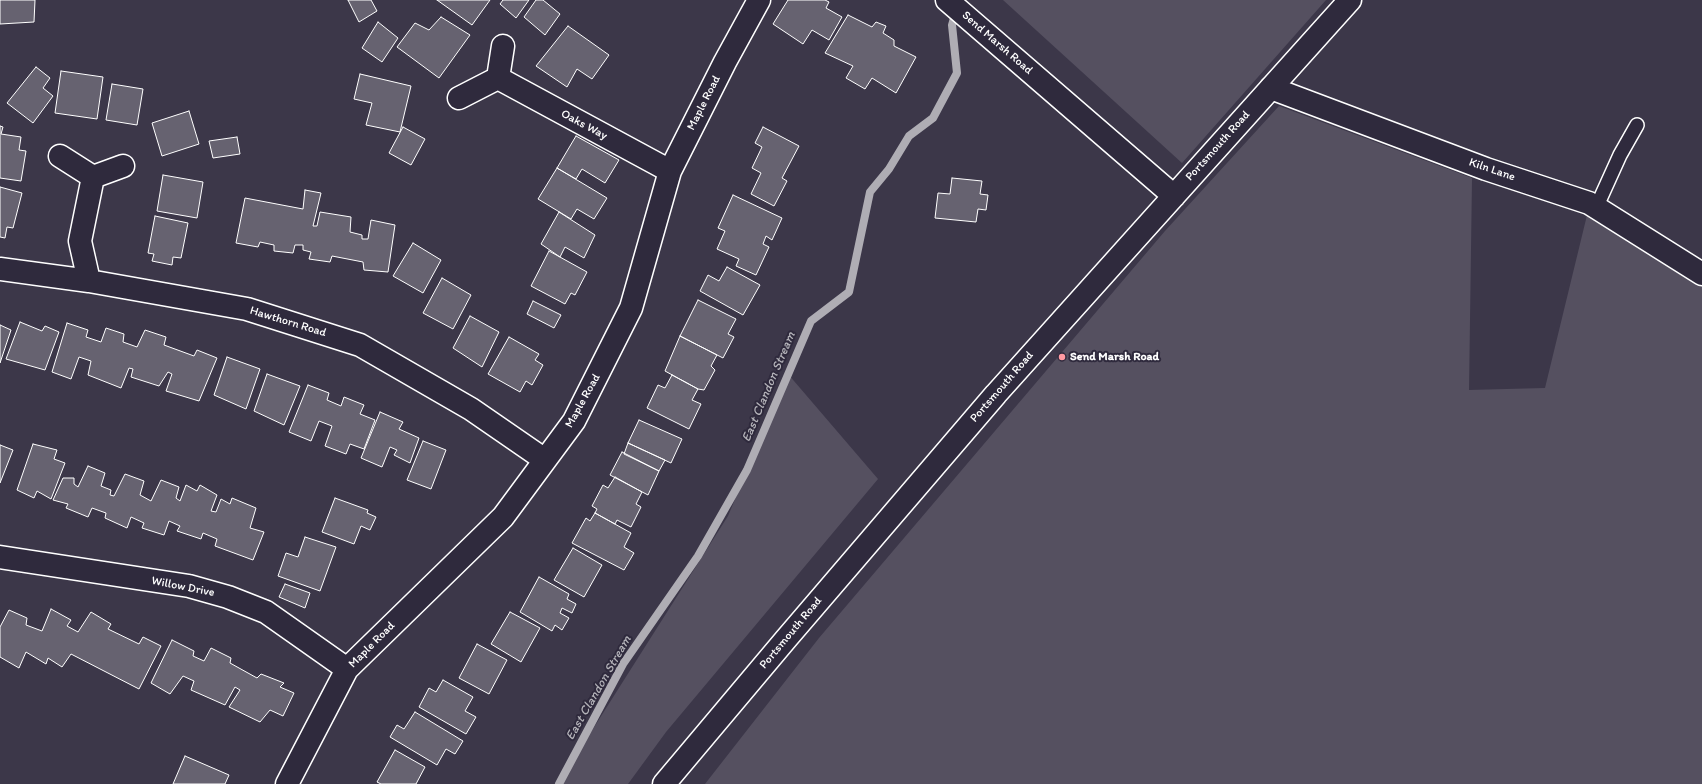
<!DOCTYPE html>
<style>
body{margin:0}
canvas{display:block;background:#3c3749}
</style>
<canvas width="1702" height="784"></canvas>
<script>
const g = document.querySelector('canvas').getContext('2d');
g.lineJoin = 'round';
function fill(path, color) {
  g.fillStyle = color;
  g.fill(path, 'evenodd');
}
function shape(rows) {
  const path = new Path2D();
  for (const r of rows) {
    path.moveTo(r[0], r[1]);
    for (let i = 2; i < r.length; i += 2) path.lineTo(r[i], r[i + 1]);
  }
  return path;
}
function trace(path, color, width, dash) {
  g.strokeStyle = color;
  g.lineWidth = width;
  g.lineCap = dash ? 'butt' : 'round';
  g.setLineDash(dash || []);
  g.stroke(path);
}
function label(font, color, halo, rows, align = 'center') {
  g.font = font + ' Itim,sans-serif';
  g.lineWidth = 4;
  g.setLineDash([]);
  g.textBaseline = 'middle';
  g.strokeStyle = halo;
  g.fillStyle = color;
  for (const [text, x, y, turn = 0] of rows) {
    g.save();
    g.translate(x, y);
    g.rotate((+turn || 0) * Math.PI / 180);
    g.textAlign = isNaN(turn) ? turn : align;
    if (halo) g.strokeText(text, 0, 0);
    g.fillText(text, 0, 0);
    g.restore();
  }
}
const green = shape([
 [1003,0,1326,0,1182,163],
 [1279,106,1472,178,1469,390,1545,388,1589,207,1702,277,1702,784,705,784,819,638,1165,231],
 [788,374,878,479,666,732,628,784,558,784,728,516]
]);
const stream = shape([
 [559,784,623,664,698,556,747,470,811,321,849,292,870,192,889,169,909,136,933,118,957,73,952,25,956,11]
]);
const building = shape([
 [0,0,35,0,34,22,0,24,0,0],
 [348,0,371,0,377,11,359,22,348,0],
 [437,0,490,0,472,25,437,0],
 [503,0,529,0,516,18,500,4,503,0],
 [536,0,543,0,560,14,545,35,524,17,536,0],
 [788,0,825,0,829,2,826,8,842,17,829,40,812,30,803,44,773,24,788,0],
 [848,15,872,27,876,22,886,26,883,33,894,40,894,46,916,57,896,93,872,78,865,89,846,78,853,66,825,53,848,15],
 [441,17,470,35,439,78,397,47,415,23,429,30,441,17],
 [378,22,398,38,382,62,362,48,378,22],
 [568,26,609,55,592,79,577,69,567,87,536,66,568,26],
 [36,67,50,78,43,88,53,96,33,123,7,103,36,67],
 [61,71,103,77,97,119,55,113,61,71],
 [360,74,411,86,400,132,366,125,372,103,354,99,360,74],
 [112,84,143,89,137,125,106,120,112,84],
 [189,111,199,144,162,156,152,123,189,111],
 [0,126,3,127,1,134,21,137,19,150,26,151,21,181,0,178,0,126],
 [403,127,425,139,411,165,389,153,403,127],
 [763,127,799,146,782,178,787,181,774,206,751,194,761,173,752,168,762,147,755,143,763,127],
 [576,136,619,160,605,183,582,169,576,179,557,168,576,136],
 [237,137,240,154,213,158,209,141,237,137],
 [557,168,607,198,594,219,577,209,571,219,538,199,557,168],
 [163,175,203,182,197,218,157,211,163,175],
 [952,178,982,181,980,194,988,195,986,210,978,209,976,222,935,218,938,193,950,194,952,178],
 [0,187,22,193,13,228,7,227,5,238,0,237,0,187],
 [305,190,321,193,313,226,317,226,320,212,351,217,350,232,362,235,362,239,368,239,371,220,395,225,388,272,364,270,363,262,332,256,330,262,309,259,311,252,303,250,303,245,295,245,293,253,274,251,274,245,260,242,258,247,236,243,245,198,303,209,305,190],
 [733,195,782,218,772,240,766,236,763,244,769,247,756,275,736,266,739,259,717,249,725,231,718,228,733,195],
 [559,212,595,235,584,258,565,247,560,257,541,244,559,212],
 [155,216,188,223,181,258,173,257,172,265,152,261,154,254,148,253,155,216],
 [413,243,441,260,423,293,393,276,413,243],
 [549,251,587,272,575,295,571,293,565,304,531,286,549,251],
 [727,267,760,285,743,315,700,291,708,275,719,281,727,267],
 [442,278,471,295,453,329,423,313,442,278],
 [698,300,736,319,728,334,734,337,723,358,680,336,698,300],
 [533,301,561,315,554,328,527,314,533,301],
 [470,316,499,332,482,367,453,348,470,316],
 [20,322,42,331,45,326,59,332,45,370,6,359,20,322],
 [67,323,88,330,86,337,101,342,106,328,124,334,123,342,137,347,145,330,166,337,164,345,194,356,197,350,217,358,199,401,166,391,172,374,168,372,159,386,131,377,133,369,129,368,121,388,88,375,91,361,79,357,71,379,52,372,67,323],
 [0,325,11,330,0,363,0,325],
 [680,336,717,355,711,366,715,370,704,390,698,389,665,371,680,336],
 [509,337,539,354,535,360,543,365,532,385,526,381,520,392,488,374,509,337],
 [227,357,260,369,246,409,214,395,227,357],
 [267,374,300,386,284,425,254,411,267,374],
 [672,375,698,389,692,400,701,404,689,429,647,408,658,385,665,388,672,375],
 [308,385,329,393,327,400,341,406,344,397,364,405,360,414,375,420,364,449,350,444,346,454,325,446,332,426,319,421,311,441,289,432,308,385],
 [380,412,403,422,399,429,419,438,410,463,394,455,397,450,390,447,382,467,361,458,380,412],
 [639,420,682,439,671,463,628,443,639,420],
 [423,441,446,450,431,489,407,480,423,441],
 [628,443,665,460,659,471,624,454,628,443],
 [33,444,57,450,54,459,65,463,51,499,37,491,34,498,17,490,33,444],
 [0,445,13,450,0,483,0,445],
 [622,452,659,471,648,495,610,475,622,452],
 [88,466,105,473,101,486,111,490,110,495,114,496,125,474,144,481,140,495,151,501,161,480,179,487,176,498,180,501,186,485,197,491,200,485,217,495,211,511,216,512,221,499,230,504,232,498,256,508,250,528,264,532,253,560,215,546,217,539,203,533,201,539,177,531,180,526,169,521,164,535,142,528,144,523,131,517,127,528,105,518,106,513,92,508,88,517,66,508,68,504,53,500,63,478,74,478,74,484,78,487,88,466],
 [615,477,642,492,636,504,641,507,631,527,617,520,615,524,595,513,597,509,592,506,603,485,608,488,615,477],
 [335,498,368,510,367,513,376,517,370,530,361,526,354,544,322,532,335,498],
 [595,513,631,533,624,547,634,553,624,570,572,543,586,518,590,521,595,513],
 [305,537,336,547,320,591,278,576,286,553,298,557,305,537],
 [573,548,602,565,584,597,554,580,573,548],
 [539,577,569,594,567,599,576,604,572,613,562,608,560,613,569,618,562,630,555,625,552,631,520,612,539,577],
 [285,584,310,593,305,608,279,597,285,584],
 [51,609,71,620,67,626,78,632,91,612,111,624,108,629,139,644,143,637,161,646,139,689,71,654,62,667,48,658,46,664,26,652,19,668,0,657,0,627,9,610,27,618,26,625,42,631,51,609],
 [510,612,540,628,521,662,491,644,510,612],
 [172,640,194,651,193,656,204,661,211,648,231,658,230,663,257,678,261,674,284,683,280,687,294,693,283,716,270,710,260,722,229,707,240,690,235,687,225,705,191,690,194,681,183,676,170,694,151,683,172,640],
 [477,644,507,660,489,694,459,678,477,644],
 [443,680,473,697,465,711,476,717,466,734,419,707,429,688,436,692,443,680],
 [415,712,463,741,455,754,446,749,437,765,390,737,397,725,404,729,415,712],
 [395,750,425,767,416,784,381,784,377,782,395,750],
 [185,756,229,775,225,784,173,784,185,756]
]);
const lane = shape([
 [1596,208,1620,155,1637,125]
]);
const street = shape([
 [498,78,670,171],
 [1271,88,1486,169,1589,203,1702,274],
 [459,98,498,78,503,46],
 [60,156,93,177,123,166],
 [0,269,89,281,247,309,360,345,471,409,545,460],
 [89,281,80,241,93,177],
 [0,557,189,586,228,597,266,612,347,669],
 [287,784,347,669,503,517,574,421,631,308,670,171,725,62,759,0]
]);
const secondary = shape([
 [947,0,1174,196],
 [664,784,786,639,996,394,1350,0]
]);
const markers = [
 [1062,357,4,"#ff9aa2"]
];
const streetNames = [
 ["Send Marsh Road",997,43,41],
 ["Maple Road",704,103,-63],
 ["Oaks Way",584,125,28],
 ["Portsmouth Road",1218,146,-48],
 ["Kiln Lane",1492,170,19],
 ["Hawthorn Road",288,322,17],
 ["Portsmouth Road",1002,387,-49],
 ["Maple Road",583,401,-61],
 ["Willow Drive",183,587,11],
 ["Portsmouth Road",791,633,-50],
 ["Maple Road",372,645,-45]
];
const poiNames = [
 ["Send Marsh Road",1070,357]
];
const waterNames = [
 ["East Clandon Stream",769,387,-67],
 ["East Clandon Stream",599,688,-60]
];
fill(green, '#555060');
trace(stream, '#afadb4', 8);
fill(building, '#666270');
trace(building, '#fff', 1);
trace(lane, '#fff', 16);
trace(street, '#fff', 25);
trace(secondary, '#fff', 25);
trace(lane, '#2f2a3d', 13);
trace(street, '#2f2a3d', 22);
trace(secondary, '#2f2a3d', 22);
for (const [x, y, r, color] of markers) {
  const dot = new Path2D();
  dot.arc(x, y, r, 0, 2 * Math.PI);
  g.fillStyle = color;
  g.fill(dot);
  trace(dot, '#2f2a3d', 1.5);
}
label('12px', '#fff', '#2f2a3d', streetNames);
label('bold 12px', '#fff', '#2f2a3d', poiNames, 'left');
label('italic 13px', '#b5b4ba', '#2f2a3d', waterNames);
</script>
